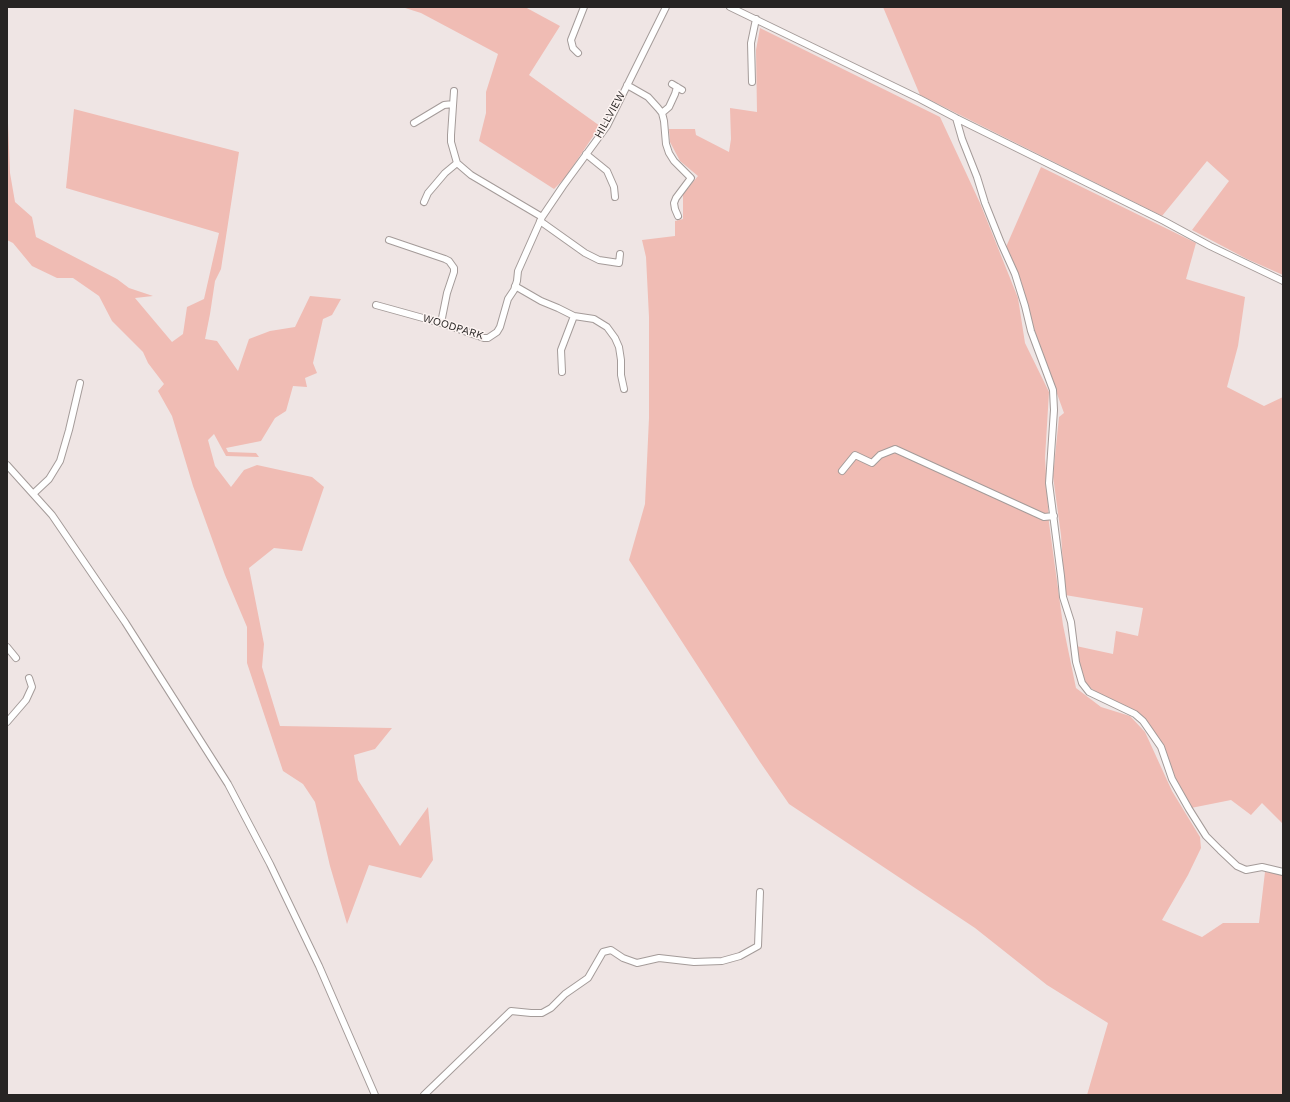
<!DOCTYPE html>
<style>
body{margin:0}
#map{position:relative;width:1290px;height:1102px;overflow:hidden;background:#efe5e4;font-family:"Work Sans",sans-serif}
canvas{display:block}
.frame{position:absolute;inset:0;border:8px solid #272423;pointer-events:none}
</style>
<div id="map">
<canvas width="1290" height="1102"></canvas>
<div class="frame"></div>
</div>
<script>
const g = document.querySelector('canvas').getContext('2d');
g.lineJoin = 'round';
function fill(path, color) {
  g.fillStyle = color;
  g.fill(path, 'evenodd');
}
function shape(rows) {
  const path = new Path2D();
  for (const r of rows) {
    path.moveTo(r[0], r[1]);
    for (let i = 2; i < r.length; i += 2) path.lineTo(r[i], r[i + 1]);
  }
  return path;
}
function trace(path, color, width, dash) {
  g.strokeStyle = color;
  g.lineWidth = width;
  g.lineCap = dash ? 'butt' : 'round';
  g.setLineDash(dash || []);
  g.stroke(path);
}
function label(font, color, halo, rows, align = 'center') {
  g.font = font + ' "Work Sans",sans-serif';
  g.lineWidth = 3;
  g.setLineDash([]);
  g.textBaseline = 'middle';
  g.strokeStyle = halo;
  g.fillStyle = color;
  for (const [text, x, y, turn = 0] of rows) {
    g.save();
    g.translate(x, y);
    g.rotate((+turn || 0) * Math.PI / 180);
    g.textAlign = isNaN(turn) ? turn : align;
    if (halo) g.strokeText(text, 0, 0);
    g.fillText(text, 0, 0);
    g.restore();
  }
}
const green = shape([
 [402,7,525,7,560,26,529,75,600,126,565,178,554,189,479,141,486,113,486,92,498,54,421,13],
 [883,7,1283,7,1283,275,1247,259,1192,230,1229,181,1207,161,1162,216,920,95],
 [760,28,940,117,980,203,1018,298,1025,343,1049,392,1045,458,1049,523,1063,625,1076,688,1101,707,1130,716,1145,732,1172,791,1200,837,1201,848,1188,875,1162,920,1202,937,1223,923,1259,923,1265,872,1283,874,1283,1095,1087,1095,1108,1023,1047,985,975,928,789,804,760,762,629,560,645,504,649,418,649,317,646,257,642,240,675,236,675,221,683,219,683,194,698,176,680,161,670,142,669,129,695,129,696,135,729,152,731,139,730,108,757,112,756,50],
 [7,98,10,173,15,202,32,217,36,237,117,279,129,288,153,296,135,298,172,342,183,334,187,307,204,299,219,233,66,188,74,109,239,152,221,269,215,281,210,314,205,339,217,341,238,371,249,339,270,331,295,327,310,296,341,299,332,315,323,319,313,363,317,373,305,378,307,387,293,386,286,411,275,418,261,441,226,448,228,452,256,453,259,457,226,456,214,434,208,440,215,466,231,487,244,470,257,465,312,477,324,487,302,551,274,548,249,568,264,644,262,667,280,726,392,728,375,749,354,755,358,780,400,846,428,807,433,860,421,878,369,865,347,924,330,866,315,802,303,784,283,771,247,663,247,627,225,575,193,486,172,416,158,391,164,384,148,363,143,352,112,321,99,296,73,278,57,278,32,266,13,243,7,240],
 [1041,167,1196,243,1186,279,1245,297,1238,346,1227,387,1264,406,1283,397,1283,824,1262,803,1251,815,1231,800,1191,808,1142,718,1096,692,1084,683,1081,673,1076,646,1113,654,1116,631,1138,636,1143,608,1065,595,1061,535,1053,476,1059,417,1064,413,1035,333,1021,281,1006,247]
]);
const minor = shape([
 [730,7,920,99,956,118,1164,221,1210,246,1283,281],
 [578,53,573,48,571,40,584,7],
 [752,82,751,43,756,19],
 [672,84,682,90],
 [627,85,648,97,658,108,662,113,664,121,666,144,669,153,674,161,691,178,676,198,674,203,675,209,678,216],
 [454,91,451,135,451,142,457,163,471,175,542,217],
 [662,113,669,107,675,94,677,87],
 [956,118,962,139,977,177,985,203,1001,243,1015,274,1025,306,1031,331,1053,390,1054,410,1049,483,1061,576,1063,597,1071,622,1076,662,1082,683,1089,692,1135,714,1143,721,1161,747,1172,779,1189,809,1206,836,1220,850,1237,866,1246,870,1262,867,1283,872],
 [414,123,444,105,453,104],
 [586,154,607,171,614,187,615,197],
 [424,202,428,193,434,186,445,173,457,163],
 [540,221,585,253,599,260,619,263,620,254],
 [389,240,445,259,449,261,454,268,454,272,447,293,441,323],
 [515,286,541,301,558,308,574,316,594,319,607,327,615,338,619,347,621,360,621,375,624,389],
 [376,305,441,323,484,338,488,338,497,332,500,327,508,299,514,290,517,281,518,271,542,217,563,186,607,126,666,7],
 [562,372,561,350,574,316],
 [7,465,52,515,125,622,228,784,270,864,319,966,375,1095],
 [842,471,855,455,872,463,880,455,895,449,1044,517,1054,516],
 [33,494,49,479,60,461,69,430,80,383],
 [7,647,16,658],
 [7,722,26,700,32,687,29,678],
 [424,1095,511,1011,531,1013,542,1013,551,1008,565,994,588,978,603,952,611,950,623,958,637,963,659,958,694,962,722,961,740,956,758,946,760,892]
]);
const streetNames = [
 ["HILLVIEW",610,115,-61],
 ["WOODPARK",453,327,17]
];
fill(green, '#f0bcb4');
trace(minor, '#a49b99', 8);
trace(minor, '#fff', 6);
label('11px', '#272423', '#fcf3f1', streetNames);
</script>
